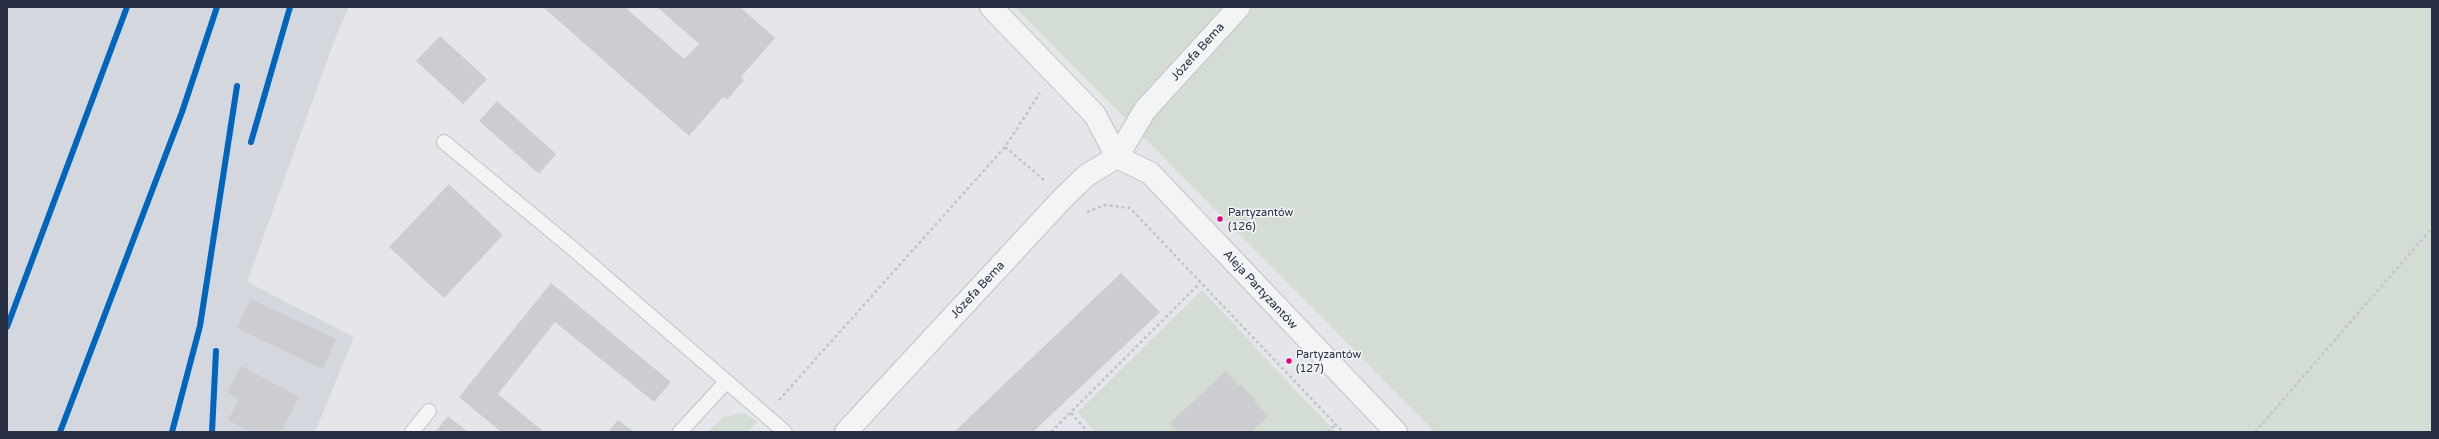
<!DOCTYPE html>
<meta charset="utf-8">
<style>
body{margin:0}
#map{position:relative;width:2439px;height:439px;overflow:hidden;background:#e4e6e9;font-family:"Varela Round",sans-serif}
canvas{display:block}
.frame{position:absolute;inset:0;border:8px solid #293044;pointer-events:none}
</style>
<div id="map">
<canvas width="2439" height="439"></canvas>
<div class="frame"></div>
</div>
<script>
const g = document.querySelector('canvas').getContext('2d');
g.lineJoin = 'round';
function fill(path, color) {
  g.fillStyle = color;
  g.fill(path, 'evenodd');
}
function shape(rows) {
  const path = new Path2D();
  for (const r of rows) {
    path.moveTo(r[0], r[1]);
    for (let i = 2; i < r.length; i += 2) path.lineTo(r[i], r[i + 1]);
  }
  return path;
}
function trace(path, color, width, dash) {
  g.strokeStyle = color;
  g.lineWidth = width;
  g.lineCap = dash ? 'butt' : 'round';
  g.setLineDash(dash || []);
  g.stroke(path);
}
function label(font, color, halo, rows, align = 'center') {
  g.font = font + ' "Varela Round",sans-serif';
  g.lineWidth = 3;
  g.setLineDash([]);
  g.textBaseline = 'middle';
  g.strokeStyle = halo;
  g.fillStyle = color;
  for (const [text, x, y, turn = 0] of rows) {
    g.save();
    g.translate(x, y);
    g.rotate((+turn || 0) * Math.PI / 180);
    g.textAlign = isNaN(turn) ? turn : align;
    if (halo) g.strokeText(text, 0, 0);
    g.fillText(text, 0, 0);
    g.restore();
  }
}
const built = shape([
 [7,7,349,7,336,36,247,282,354,337,315,432,7,432]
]);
const green = shape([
 [1015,7,2432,7,2432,432,1435,432],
 [1202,290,1297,392,1336,432,1095,432,1078,412],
 [744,413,757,421,748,432,708,432,723,417]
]);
const building = shape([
 [543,7,628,7,627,9,684,59,699,44,657,7,740,7,775,38,741,77,744,80,727,100,723,97,689,136],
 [440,36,487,79,463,104,416,61],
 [497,101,556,154,539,174,479,121],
 [449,184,503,235,444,298,389,247],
 [1121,273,1160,312,1033,432,954,432],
 [551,283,671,382,654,402,555,322,498,394,544,432,501,432,459,397],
 [251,299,336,339,323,369,237,328],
 [241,366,299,397,281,432,250,432,228,420,239,399,227,392],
 [1226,371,1239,386,1241,385,1256,400,1254,401,1268,416,1251,432,1179,432,1170,423],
 [448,416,468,432,435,432],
 [618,420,634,432,608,432]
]);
const path = shape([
 [1005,147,1044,180],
 [1087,212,1105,205,1130,208,1343,432],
 [779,400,1005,147,1040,93],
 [1071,413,1088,432],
 [1051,432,1200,283],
 [1328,432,1336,424],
 [2255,432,2432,228]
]);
const service = shape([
 [444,142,572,248,785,432],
 [412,432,429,411],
 [680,432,726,382]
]);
const minor = shape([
 [991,7,1095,115,1117,157],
 [1117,157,1150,173,1396,432],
 [846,432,1064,197,1087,175,1117,157,1145,110,1239,7]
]);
const rail1 = shape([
 [251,142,290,7],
 [7,327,127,7],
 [60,432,182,112,217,7],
 [172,432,200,326,237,86],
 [212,432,216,351]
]);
const markers = [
 [1220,219,3.5,"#e5007d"],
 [1289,361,3.5,"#e5007d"]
];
const busNames = [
 ["Partyzantów",1228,213],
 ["(126)",1228,227],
 ["Partyzantów",1296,355],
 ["(127)",1296,369]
];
const streetNames = [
 ["Józefa Bema",1198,52,-48],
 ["Józefa Bema",978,290,-47],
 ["Aleja Partyzantów",1260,290,47]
];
fill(built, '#d4d7de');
fill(green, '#d4ddd4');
fill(building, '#cbcdd1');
trace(service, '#c1c3c7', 16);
trace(minor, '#c1c3c7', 24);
trace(path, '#c3c4c9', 2.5, [3, 3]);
trace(service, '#f3f4f6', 14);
trace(minor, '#f3f4f6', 22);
trace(rail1, '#0065bd', 6);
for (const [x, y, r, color] of markers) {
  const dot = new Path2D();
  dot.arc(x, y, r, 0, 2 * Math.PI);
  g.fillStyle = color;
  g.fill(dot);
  trace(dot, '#f2f4f8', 1.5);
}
label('11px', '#293044', '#f2f4f8', busNames, 'left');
label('12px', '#293044', '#f2f4f8', streetNames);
</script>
